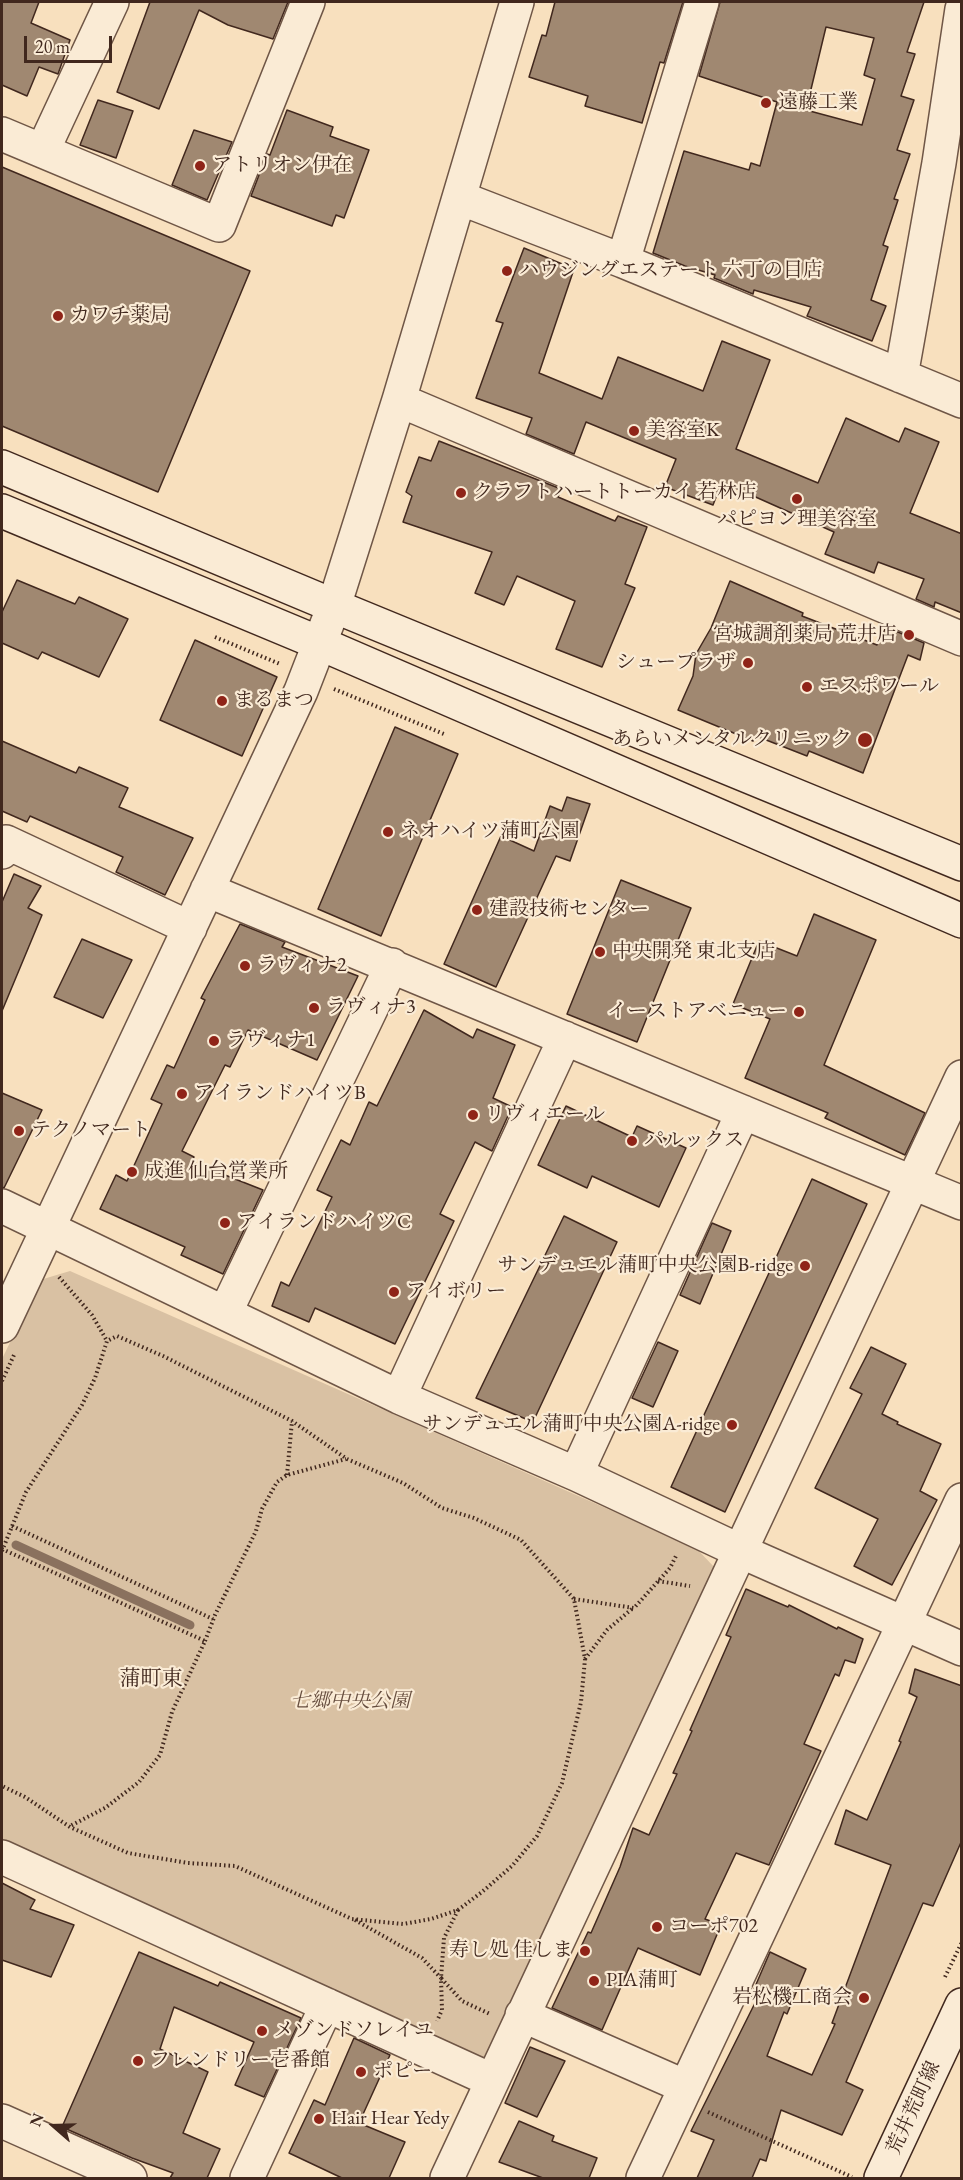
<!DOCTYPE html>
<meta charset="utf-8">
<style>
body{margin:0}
#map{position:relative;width:963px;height:2180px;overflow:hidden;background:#f8e0be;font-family:"EB Garamond",serif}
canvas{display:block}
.frame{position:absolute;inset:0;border:3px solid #41281e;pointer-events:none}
.north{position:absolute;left:24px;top:2096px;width:60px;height:60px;-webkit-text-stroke:4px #faebd5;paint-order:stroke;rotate:290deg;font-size:16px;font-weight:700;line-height:24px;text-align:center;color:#41281e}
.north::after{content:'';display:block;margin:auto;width:21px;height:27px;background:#41281e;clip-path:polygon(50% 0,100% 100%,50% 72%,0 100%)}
.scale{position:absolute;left:24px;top:36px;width:88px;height:27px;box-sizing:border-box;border:3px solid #41281e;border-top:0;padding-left:8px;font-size:18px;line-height:21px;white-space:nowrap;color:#41281e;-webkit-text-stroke:4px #faebd5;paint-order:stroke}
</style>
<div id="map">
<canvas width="963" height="2180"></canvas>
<div class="frame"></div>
<div class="north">N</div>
<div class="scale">20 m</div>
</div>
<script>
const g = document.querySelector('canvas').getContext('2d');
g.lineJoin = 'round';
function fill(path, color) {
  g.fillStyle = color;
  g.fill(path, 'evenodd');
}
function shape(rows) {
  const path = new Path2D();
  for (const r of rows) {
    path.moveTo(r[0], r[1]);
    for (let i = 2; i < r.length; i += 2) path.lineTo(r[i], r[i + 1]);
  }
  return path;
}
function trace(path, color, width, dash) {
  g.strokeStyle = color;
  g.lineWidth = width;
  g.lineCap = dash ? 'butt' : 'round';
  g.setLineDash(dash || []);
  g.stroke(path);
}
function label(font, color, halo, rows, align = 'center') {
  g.font = font + ' "EB Garamond","Noto Serif JP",serif';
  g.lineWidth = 4.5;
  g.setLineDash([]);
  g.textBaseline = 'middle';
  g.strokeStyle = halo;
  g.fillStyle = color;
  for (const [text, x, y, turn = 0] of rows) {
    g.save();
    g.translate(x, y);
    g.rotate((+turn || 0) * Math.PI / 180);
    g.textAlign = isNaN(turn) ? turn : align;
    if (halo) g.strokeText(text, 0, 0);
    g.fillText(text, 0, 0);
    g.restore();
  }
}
const green = shape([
 [70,1271,696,1548,716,1569,491,2080,2,1845,2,1359,40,1280]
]);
const stream = shape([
 [16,1545,190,1625]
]);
const building = shape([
 [2,2,39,2,31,23,70,40,58,74,39,67,27,96,2,85,2,2],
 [150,2,288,2,273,39,228,25,199,10,159,109,117,92,150,2],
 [555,2,683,2,664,63,660,62,642,123,585,106,588,96,529,77,542,35,546,36,555,2],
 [720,2,924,2,907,52,915,54,901,96,914,100,897,150,910,154,894,199,898,200,883,245,888,247,871,300,886,306,872,341,807,316,811,307,754,290,753,294,714,278,715,275,685,266,653,253,684,151,749,170,751,163,760,166,777,102,699,76,720,2],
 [826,27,874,38,864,75,875,79,862,125,806,110,826,27],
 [98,100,133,111,116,158,80,145,98,100],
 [287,110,333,127,330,136,369,150,344,218,336,215,332,226,251,196,267,154,270,155,287,110],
 [194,130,232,142,207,200,172,185,194,130],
 [2,167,250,271,158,492,2,426,2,167],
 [524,248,574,269,539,373,602,399,618,357,703,391,722,341,770,360,736,449,818,483,846,418,899,442,905,428,939,442,910,513,962,534,962,613,935,602,934,607,916,599,924,579,878,562,874,573,825,554,834,532,722,482,713,505,665,487,676,459,586,422,574,454,526,434,532,418,476,398,503,323,496,321,524,248],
 [439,441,561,489,558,497,615,521,618,516,647,527,625,584,635,588,602,667,556,649,575,601,517,576,504,605,475,593,492,552,403,522,412,496,406,492,419,457,431,461,439,441],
 [17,580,75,604,79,597,128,619,99,677,42,652,38,659,2,643,2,612,17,580],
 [730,581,803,613,802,616,877,645,886,627,924,643,920,660,908,655,863,773,809,751,807,756,756,736,753,741,678,710,693,676,696,654,711,628,730,581],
 [195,640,277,677,242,756,160,720,195,640],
 [395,727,458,754,381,936,318,909,395,727],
 [2,741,76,773,79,767,128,788,119,807,193,838,165,895,116,872,123,857,30,816,27,822,2,811,2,741],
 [567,797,590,804,570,861,556,856,496,987,444,964,501,836,534,851,550,806,562,811,567,797],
 [14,874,41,886,28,908,42,915,2,1011,2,902,14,874],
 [621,880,691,908,637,1042,567,1014,621,880],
 [814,914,876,940,824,1065,925,1113,905,1155,825,1118,828,1113,745,1078,770,1019,733,1004,759,941,797,956,814,914],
 [240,924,285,942,282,947,358,976,317,1060,248,1030,230,1067,225,1065,182,1151,194,1157,192,1162,263,1190,223,1274,181,1255,185,1247,100,1209,116,1175,127,1181,162,1104,151,1099,167,1065,174,1068,205,1000,201,998,240,924],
 [82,939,132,960,103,1018,54,997,82,939],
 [424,1010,473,1038,477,1029,515,1045,493,1098,512,1107,492,1151,475,1142,440,1214,454,1221,395,1344,315,1308,309,1322,272,1306,281,1282,289,1286,332,1197,317,1190,341,1140,350,1145,369,1102,377,1106,424,1010],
 [2,1093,42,1110,4,1188,2,1187,2,1093],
 [566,1106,632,1137,637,1126,686,1148,659,1207,592,1176,587,1188,538,1165,566,1106],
 [812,1179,867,1204,725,1512,671,1487,812,1179],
 [564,1216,617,1242,533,1422,476,1398,564,1216],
 [712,1223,731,1231,700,1304,680,1295,712,1223],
 [658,1342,678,1351,653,1407,632,1398,658,1342],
 [871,1347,906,1364,882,1414,898,1422,897,1424,941,1444,920,1491,937,1500,892,1585,854,1566,878,1519,815,1488,862,1394,850,1388,871,1347],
 [746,1589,788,1607,789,1605,837,1629,838,1627,863,1639,855,1663,845,1660,839,1676,835,1674,804,1744,821,1751,769,1865,736,1853,705,1919,721,1925,700,1975,638,1948,602,2030,552,2008,588,1932,591,1933,620,1867,633,1828,649,1835,677,1774,673,1773,692,1731,690,1730,731,1637,726,1635,746,1589],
 [915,1669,962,1686,962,1840,933,1906,923,1903,846,2082,863,2090,842,2135,781,2110,766,2161,760,2159,752,2178,697,2178,714,2140,691,2131,757,1999,751,1996,770,1952,806,1969,787,2014,784,2012,767,2056,812,2075,835,2024,832,2023,891,1865,835,1844,846,1810,867,1820,901,1742,899,1741,917,1697,909,1693,915,1669],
 [2,1883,35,1900,30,1909,74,1925,51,1977,2,1960,2,1883],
 [139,1952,218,1986,220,1982,301,2018,264,2097,235,2085,254,2042,174,2007,160,2049,208,2072,183,2133,220,2149,207,2178,170,2178,173,2173,132,2158,62,2127,139,1952],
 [354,2038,390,2055,359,2123,405,2142,389,2178,342,2178,289,2153,314,2100,325,2105,354,2038],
 [530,2047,565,2061,537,2117,505,2103,530,2047],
 [519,2121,554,2136,552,2141,597,2158,589,2178,543,2178,499,2162,519,2121]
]);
const path = shape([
 [215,637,280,664],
 [334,689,444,734],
 [59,1277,92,1315,107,1341],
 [2,1381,14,1355],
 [287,1475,292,1421],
 [12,1526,213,1619],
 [2,1549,205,1641,172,1712,160,1755,139,1782,105,1808,70,1826],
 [2,1551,26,1492,82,1405,95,1378,107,1341,117,1336,163,1356,292,1421,347,1459,403,1483,442,1508,474,1518,521,1540,574,1599,585,1659,581,1702,562,1783,537,1836,512,1866,482,1892,458,1910,431,1919,403,1924,352,1919,235,1866,188,1863,128,1853,70,1827,25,1797,2,1786],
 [658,1581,690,1586],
 [574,1599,634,1608,670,1568,676,1556],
 [205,1641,215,1615,256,1531,262,1509,277,1482,287,1475,346,1459],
 [585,1659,607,1630,633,1608],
 [458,1910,444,1938,441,1978,462,2001,490,2014],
 [355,1920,422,1958,441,1978,442,2010,437,2021],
 [945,1977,962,1942],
 [708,2112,852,2177]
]);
const street = shape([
 [2,134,219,225,308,2],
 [43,150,112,2],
 [460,198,623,261,962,401],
 [623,261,702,2],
 [901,376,939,163,962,9],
 [399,400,962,639],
 [2,852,6,842,190,928],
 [207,890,962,1203],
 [2,1206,399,1397,576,1474,740,1551,962,1649],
 [225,1313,392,965],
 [2,1326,301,691,334,606,399,400,517,2],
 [399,1397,565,1038],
 [576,1474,743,1112],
 [2,1857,491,2080],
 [522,2015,686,2087],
 [2,2121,130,2178],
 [247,2178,327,2005],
 [447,2178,962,1077],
 [643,2178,962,1500]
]);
const secondary = shape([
 [2,467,334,606,962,864],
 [2,511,319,643,962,921],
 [881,2178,962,2005]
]);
const markers = [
 [766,103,6,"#8f2418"],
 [200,166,6,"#8f2418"],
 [507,271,6,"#8f2418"],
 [58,316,6,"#8f2418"],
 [634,431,6,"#8f2418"],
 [461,493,6,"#8f2418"],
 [797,499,6,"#8f2418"],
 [909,635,6,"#8f2418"],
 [748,663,6,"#8f2418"],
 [807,687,6,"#8f2418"],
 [222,701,6,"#8f2418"],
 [865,740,8,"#8f2418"],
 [388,832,6,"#8f2418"],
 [477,910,6,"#8f2418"],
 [600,952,6,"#8f2418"],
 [245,966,6,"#8f2418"],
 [314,1008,6,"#8f2418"],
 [799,1012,6,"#8f2418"],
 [214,1041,6,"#8f2418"],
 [182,1094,6,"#8f2418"],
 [473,1115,6,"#8f2418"],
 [19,1131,6,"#8f2418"],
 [632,1141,6,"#8f2418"],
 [132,1172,6,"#8f2418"],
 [225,1223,6,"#8f2418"],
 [805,1266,6,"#8f2418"],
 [394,1292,6,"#8f2418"],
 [732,1425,6,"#8f2418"],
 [657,1927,6,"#8f2418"],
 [585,1951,6,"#8f2418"],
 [594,1981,6,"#8f2418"],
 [864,1998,6,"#8f2418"],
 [262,2031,6,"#8f2418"],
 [138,2061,6,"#8f2418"],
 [361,2072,6,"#8f2418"],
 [319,2119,6,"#8f2418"]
];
const poiNames = [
 ["遠藤工業",778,103],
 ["アトリオン伊在",212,166],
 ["ハウジングエステート 六丁の目店",519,271],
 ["カワチ薬局",70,316],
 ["美容室K",646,431],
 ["クラフトハートトーカイ 若林店",473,493],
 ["パピヨン理美容室",797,520,"center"],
 ["宮城調剤薬局 荒井店",897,635,"right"],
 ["シュープラザ",736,663,"right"],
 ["エスポワール",819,687],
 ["まるまつ",234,701],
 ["あらいメンタルクリニック",852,740,"right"],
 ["ネオハイツ蒲町公園",400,832],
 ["建設技術センター",489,910],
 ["中央開発 東北支店",612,952],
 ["ラヴィナ2",257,966],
 ["ラヴィナ3",326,1008],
 ["イーストアベニュー",787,1012,"right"],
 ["ラヴィナ1",226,1041],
 ["アイランドハイツB",194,1094],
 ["リヴィエール",485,1115],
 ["テクノマート",31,1131],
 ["パルックス",644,1141],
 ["成進 仙台営業所",144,1172],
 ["アイランドハイツC",237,1223],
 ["サンデュエル蒲町中央公園B-ridge",793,1266,"right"],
 ["アイボリー",406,1292],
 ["サンデュエル蒲町中央公園A-ridge",720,1425,"right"],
 ["コーポ702",669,1927],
 ["寿し処 佳しま",573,1951,"right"],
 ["PIA蒲町",606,1981],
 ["岩松機工商会",852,1998,"right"],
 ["メゾンドソレイユ",274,2031],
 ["フレンドリー壱番館",150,2061],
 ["ポピー",373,2072],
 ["Hair Hear Yedy",331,2119]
];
const parkNames = [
 ["七郷中央公園",350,1702]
];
const streetNames = [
 ["荒井荒町線",914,2108,-65]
];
const neighbourhoodNames = [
 ["蒲町東",151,1679]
];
fill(green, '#d9c1a3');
trace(stream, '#8a715e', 9);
fill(building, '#a08871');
trace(building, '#41281e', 1.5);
trace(street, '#6f5646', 36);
trace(secondary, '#41281e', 36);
trace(path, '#41281e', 4, [1.5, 3]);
trace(street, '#faebd5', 33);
trace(secondary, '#faebd5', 33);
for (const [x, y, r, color] of markers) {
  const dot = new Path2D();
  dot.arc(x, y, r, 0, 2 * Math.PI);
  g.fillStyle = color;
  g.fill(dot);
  trace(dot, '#faebd5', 2);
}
label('20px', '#41281e', '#faebd5', poiNames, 'left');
label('italic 20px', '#674e3f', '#faebd5', parkNames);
label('20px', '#41281e', '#faebd5', streetNames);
label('21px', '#41281e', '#faebd5', neighbourhoodNames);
</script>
